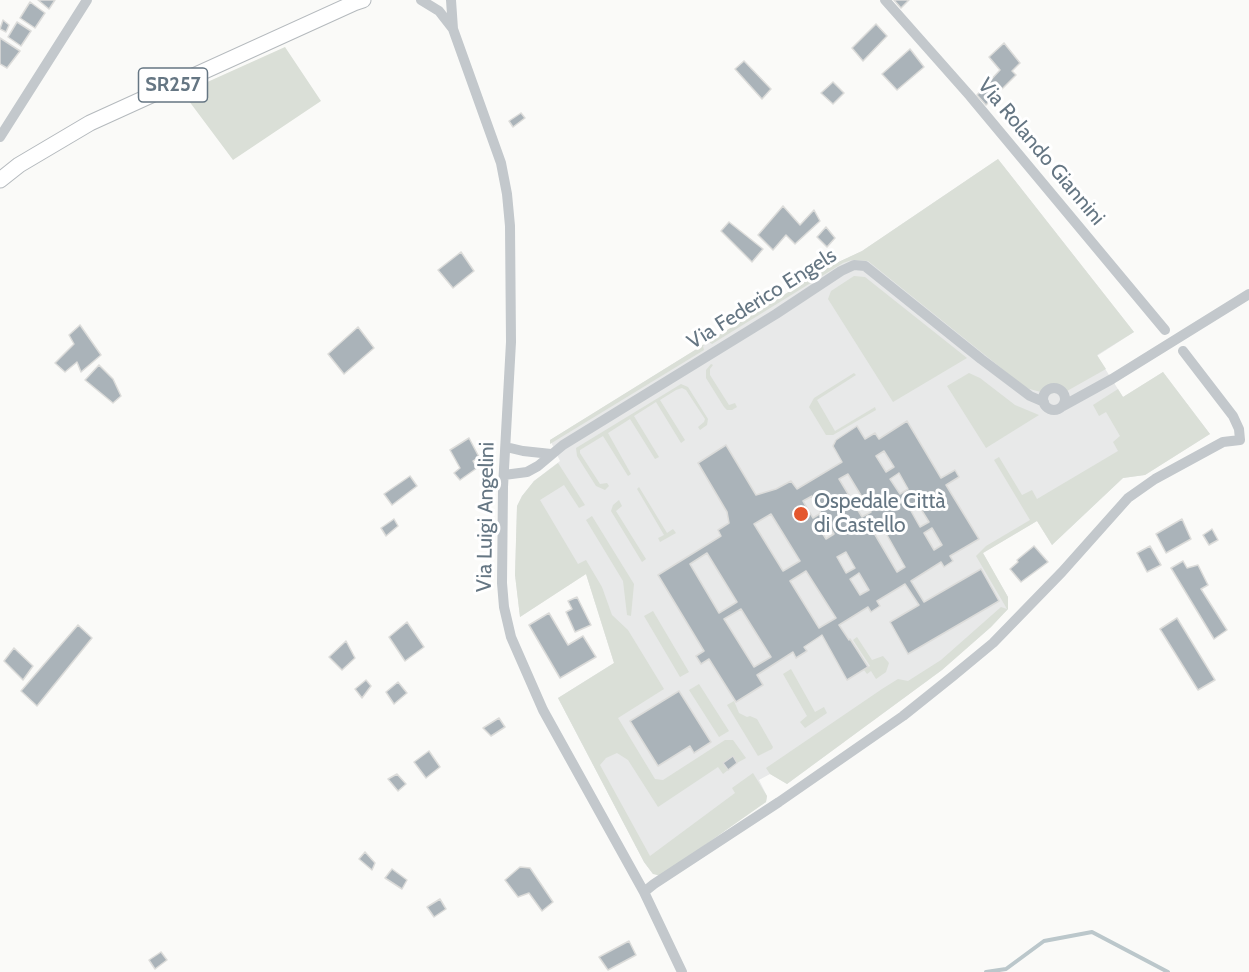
<!DOCTYPE html>
<meta charset="utf-8">
<style>
body{margin:0}
canvas{display:block;background:#fafaf8}
</style>
<canvas width="1249" height="972"></canvas>
<script>
const g = document.querySelector('canvas').getContext('2d');
g.lineJoin = 'round';
function fill(path, color) {
  g.fillStyle = color;
  g.fill(path, 'evenodd');
}
function shape(rows) {
  const path = new Path2D();
  for (const r of rows) {
    if (r.length === 3) {
      path.moveTo(r[0] + r[2], r[1]);
      path.arc(r[0], r[1], r[2], 0, 2 * Math.PI);
      continue;
    }
    path.moveTo(r[0], r[1]);
    for (let i = 2; i < r.length; i += 2) path.lineTo(r[i], r[i + 1]);
  }
  return path;
}
function trace(path, color, width, dash) {
  g.strokeStyle = color;
  g.lineWidth = width;
  g.lineCap = dash ? 'butt' : 'round';
  g.setLineDash(dash || []);
  g.stroke(path);
}
function label(font, color, halo, rows, align = 'center') {
  g.font = font + ' Cabin,sans-serif';
  g.lineWidth = 6;
  g.setLineDash([]);
  g.textBaseline = 'middle';
  g.strokeStyle = halo;
  g.fillStyle = color;
  for (const [text, x, y, turn = 0] of rows) {
    g.save();
    g.translate(x, y);
    g.rotate((+turn || 0) * Math.PI / 180);
    g.textAlign = isNaN(turn) ? turn : align;
    if (halo) g.strokeText(text, 0, 0);
    g.fillText(text, 0, 0);
    g.restore();
  }
}
const built = shape([
 [998,159,1134,332,1097,356,1123,397,1163,372,1210,434,1145,475,1123,478,1052,545,1037,521,983,553,1008,597,1008,609,991,627,942,670,787,784,770,774,759,780,767,796,766,802,653,874,644,862,558,698,614,663,586,574,520,617,515,575,517,506,522,496,534,481,560,461,550,440,832,265,862,251]
]);
const green = shape([
 [285,47,321,101,233,160,183,93],
 [998,159,1134,332,1097,355,1106,369,1067,391,1048,394,1026,388,868,261,852,260,843,263,712,344,709,342,703,346,704,350,550,444,550,440,832,265,862,251],
 [854,276,865,277,967,358,893,402,828,299,831,291],
 [711,364,713,365,710,369,710,375,729,405,735,403,737,407,732,410,727,410,724,407,706,378,706,370],
 [1163,372,1210,434,1145,475,1123,478,1052,545,1037,521,983,553,1008,597,1008,609,991,627,942,670,787,784,770,774,766,768,882,689,898,679,908,681,941,660,1001,607,1007,609,976,556,986,546,1030,520,994,460,999,457,1022,495,1032,490,1037,499,1118,451,1113,442,1120,436,1106,412,1099,416,1093,405,1118,389,1123,397],
 [854,373,856,375,817,400,835,431,875,407,876,410,833,435,826,435,809,407,814,398],
 [969,373,980,378,1015,405,1039,415,986,448,947,386],
 [681,384,688,387,708,419,707,425,700,430,698,427,704,422,705,419,686,390,682,388,676,390,660,400,685,440,681,443,656,402,634,416,659,457,655,459,630,419,608,433,631,474,628,476,603,436,580,450,580,453,600,484,607,483,609,486,605,490,596,486,577,456,576,448],
 [558,463,585,505,579,508,564,485,540,500,578,564,586,560,602,587,612,615,628,630,664,689,618,718,655,779,663,780,725,740,733,740,746,758,737,763,733,757,723,763,728,770,723,774,718,767,658,807,628,760,617,753,606,758,600,765,650,856,735,793,732,788,753,773,767,796,766,802,661,876,653,874,644,862,558,698,614,663,586,574,520,617,515,575,517,506,522,496,534,481],
 [639,487,667,533,673,529,676,533,660,542,658,538,664,535,637,489],
 [619,500,622,506,616,511,646,559,642,562,611,511,613,505],
 [592,516,634,584,631,616,627,615,623,581,586,520],
 [653,611,689,672,680,677,644,616],
 [857,637,872,660,883,656,889,663,886,672,876,679,871,671,867,674,864,670,870,666,853,640],
 [791,669,815,712,824,707,827,713,805,728,800,722,807,716,783,674],
 [699,684,729,731,719,737,689,690],
 [734,701,739,713,747,717,750,716,757,719,773,747,772,749,758,756,727,705]
]);
const stream = shape([
 [986,972,1006,969,1044,941,1092,932,1168,972]
]);
const building = shape([
 [38,0,55,0,49,9,38,0],
 [894,0,909,0,901,8,894,0],
 [30,2,45,13,35,28,20,18,30,2],
 [3,20,9,25,6,32,0,29,3,20],
 [17,22,31,31,21,46,8,37,17,22],
 [876,24,887,36,863,61,852,48,876,24],
 [0,38,20,51,7,68,0,64,0,38],
 [1004,43,1020,63,1012,71,1016,75,986,105,977,95,1000,70,989,57,1004,43],
 [910,49,924,67,897,90,882,74,910,49],
 [744,61,771,89,762,99,735,69,744,61],
 [833,82,844,93,833,104,821,93,833,82],
 [521,113,525,118,513,127,509,121,521,113],
 [783,206,800,225,814,210,820,221,795,244,786,235,773,250,758,235,783,206],
 [729,222,763,249,752,262,721,231,729,222],
 [826,227,835,238,827,247,817,237,826,227],
 [461,252,474,271,453,288,438,270,461,252],
 [80,325,101,355,81,372,77,362,65,372,55,363,74,344,69,335,80,325],
 [358,327,374,348,344,374,328,354,358,327],
 [99,365,113,379,121,396,113,403,85,380,99,365],
 [907,421,941,478,955,470,959,477,946,485,979,539,950,556,953,561,944,567,941,562,911,581,924,602,981,569,999,601,908,654,890,622,919,605,905,584,877,601,880,606,871,612,868,607,839,625,849,640,850,639,868,667,847,680,822,635,804,647,807,651,796,658,793,652,757,675,763,685,736,702,709,659,701,664,696,656,704,651,658,575,721,536,718,530,729,523,727,512,698,463,726,445,756,495,776,489,791,481,797,489,842,462,833,446,836,440,857,426,865,439,875,433,879,439,907,421],
 [884,451,894,467,886,472,876,456,884,451],
 [899,473,908,489,900,494,890,479,899,473],
 [848,474,871,512,862,517,839,479,848,474],
 [812,496,821,513,813,518,803,501,812,496],
 [919,506,929,522,920,527,911,511,919,506],
 [771,514,800,561,783,571,754,524,771,514],
 [824,518,834,534,826,539,816,523,824,518],
 [883,528,905,567,897,572,874,533,883,528],
 [932,528,942,545,934,550,924,533,932,528],
 [846,552,855,568,846,573,837,557,846,552],
 [707,553,737,602,719,613,690,564,707,553],
 [806,571,836,618,819,628,790,581,806,571],
 [859,573,869,590,860,595,850,579,859,573],
 [741,609,771,657,754,667,724,619,741,609],
 [469,438,479,457,473,461,477,468,460,480,454,473,460,468,450,450,469,438],
 [410,476,417,486,392,505,384,494,410,476],
 [394,519,398,526,386,536,381,528,394,519],
 [1182,519,1191,539,1166,553,1156,534,1182,519],
 [1212,529,1218,540,1209,545,1203,535,1212,529],
 [1034,546,1048,562,1021,582,1010,569,1018,562,1017,560,1034,546],
 [1150,546,1161,565,1147,572,1137,553,1150,546],
 [1183,561,1187,568,1198,565,1208,585,1201,589,1227,630,1214,639,1171,568,1183,561],
 [577,597,591,625,575,632,566,612,572,609,568,601,577,597],
 [549,613,568,645,583,636,596,657,560,678,529,625,549,613],
 [1177,618,1215,680,1198,690,1160,629,1177,618],
 [407,622,424,647,405,661,389,637,407,622],
 [78,625,92,638,37,706,21,691,78,625],
 [346,641,355,658,342,670,329,657,346,641],
 [14,648,33,666,23,680,4,661,14,648],
 [366,680,371,686,362,698,355,689,366,680],
 [398,682,407,693,394,704,386,692,398,682],
 [679,691,711,742,694,753,690,746,658,766,630,721,679,691],
 [499,718,505,727,491,736,483,728,499,718],
 [429,751,440,767,426,778,414,762,429,751],
 [733,756,737,763,728,770,723,763,733,756],
 [397,774,406,784,398,791,388,779,397,774],
 [365,852,375,863,372,870,359,859,365,852],
 [520,867,530,868,553,902,542,911,529,893,518,897,505,880,520,867],
 [392,869,407,880,402,889,385,878,392,869],
 [440,899,446,909,434,917,427,907,440,899],
 [629,941,636,955,608,970,599,957,629,941],
 [161,952,167,960,155,969,149,960,161,952]
]);
const street = shape([
 [421,0,439,11,453,29],
 [451,0,453,29,501,163,507,194,510,226,511,342,503,487,502,583,504,607,511,637,543,710,644,892,682,972],
 [885,0,970,96,1165,330],
 [0,137,87,0],
 [1054,399,11],
 [1063,406,1112,379,1249,294],
 [506,447,523,451,551,454],
 [504,475,527,472,538,466,563,445,776,314,841,271,854,265,865,266,981,359,1030,396,1044,402],
 [644,892,654,884,779,802,903,716,953,676,993,643,1062,572,1128,498,1155,479,1223,442,1240,440,1239,429,1233,416,1183,351]
]);
const primary = shape([
 [0,180,19,165,90,123,354,3,363,0]
]);
const markers = [
 [801,514,8,"#e4572e"]
];
const shields = [
 [173,85,69]
];
const shieldNames = [
 ["SR257",173,85]
];
const streetNames = [
 ["Via Rolando Giannini",1041,152,50],
 ["Via Federico Engels",762,299,-32],
 ["Via Luigi Angelini",486,517,-89]
];
const poiNames = [
 ["Ospedale Città",814,502],
 ["di Castello",814,526]
];
fill(built, '#e8e9e9');
fill(green, '#dadfd7');
trace(stream, '#bbc7cb', 4);
fill(building, '#aab3b9');
trace(building, '#dcdcda', 1.5);
trace(primary, '#b5babe', 17);
trace(street, '#c3c8cc', 10);
trace(primary, '#fff', 15);
for (const [x, y, r, color] of markers) {
  const dot = new Path2D();
  dot.arc(x, y, r, 0, 2 * Math.PI);
  g.fillStyle = color;
  g.fill(dot);
  trace(dot, '#fff', 2);
}
for (const [x, y, w] of shields) {
  const box = new Path2D();
  box.roundRect(x - w / 2, y - 17, w, 34, 4.5);
  g.fillStyle = '#fff';
  g.fill(box);
  trace(box, '#657683', 1.5);
}
label('bold 20px', '#657683', null, shieldNames);
label('21px', '#657683', '#fff', streetNames);
label('21px', '#657683', '#fff', poiNames, 'left');
</script>
